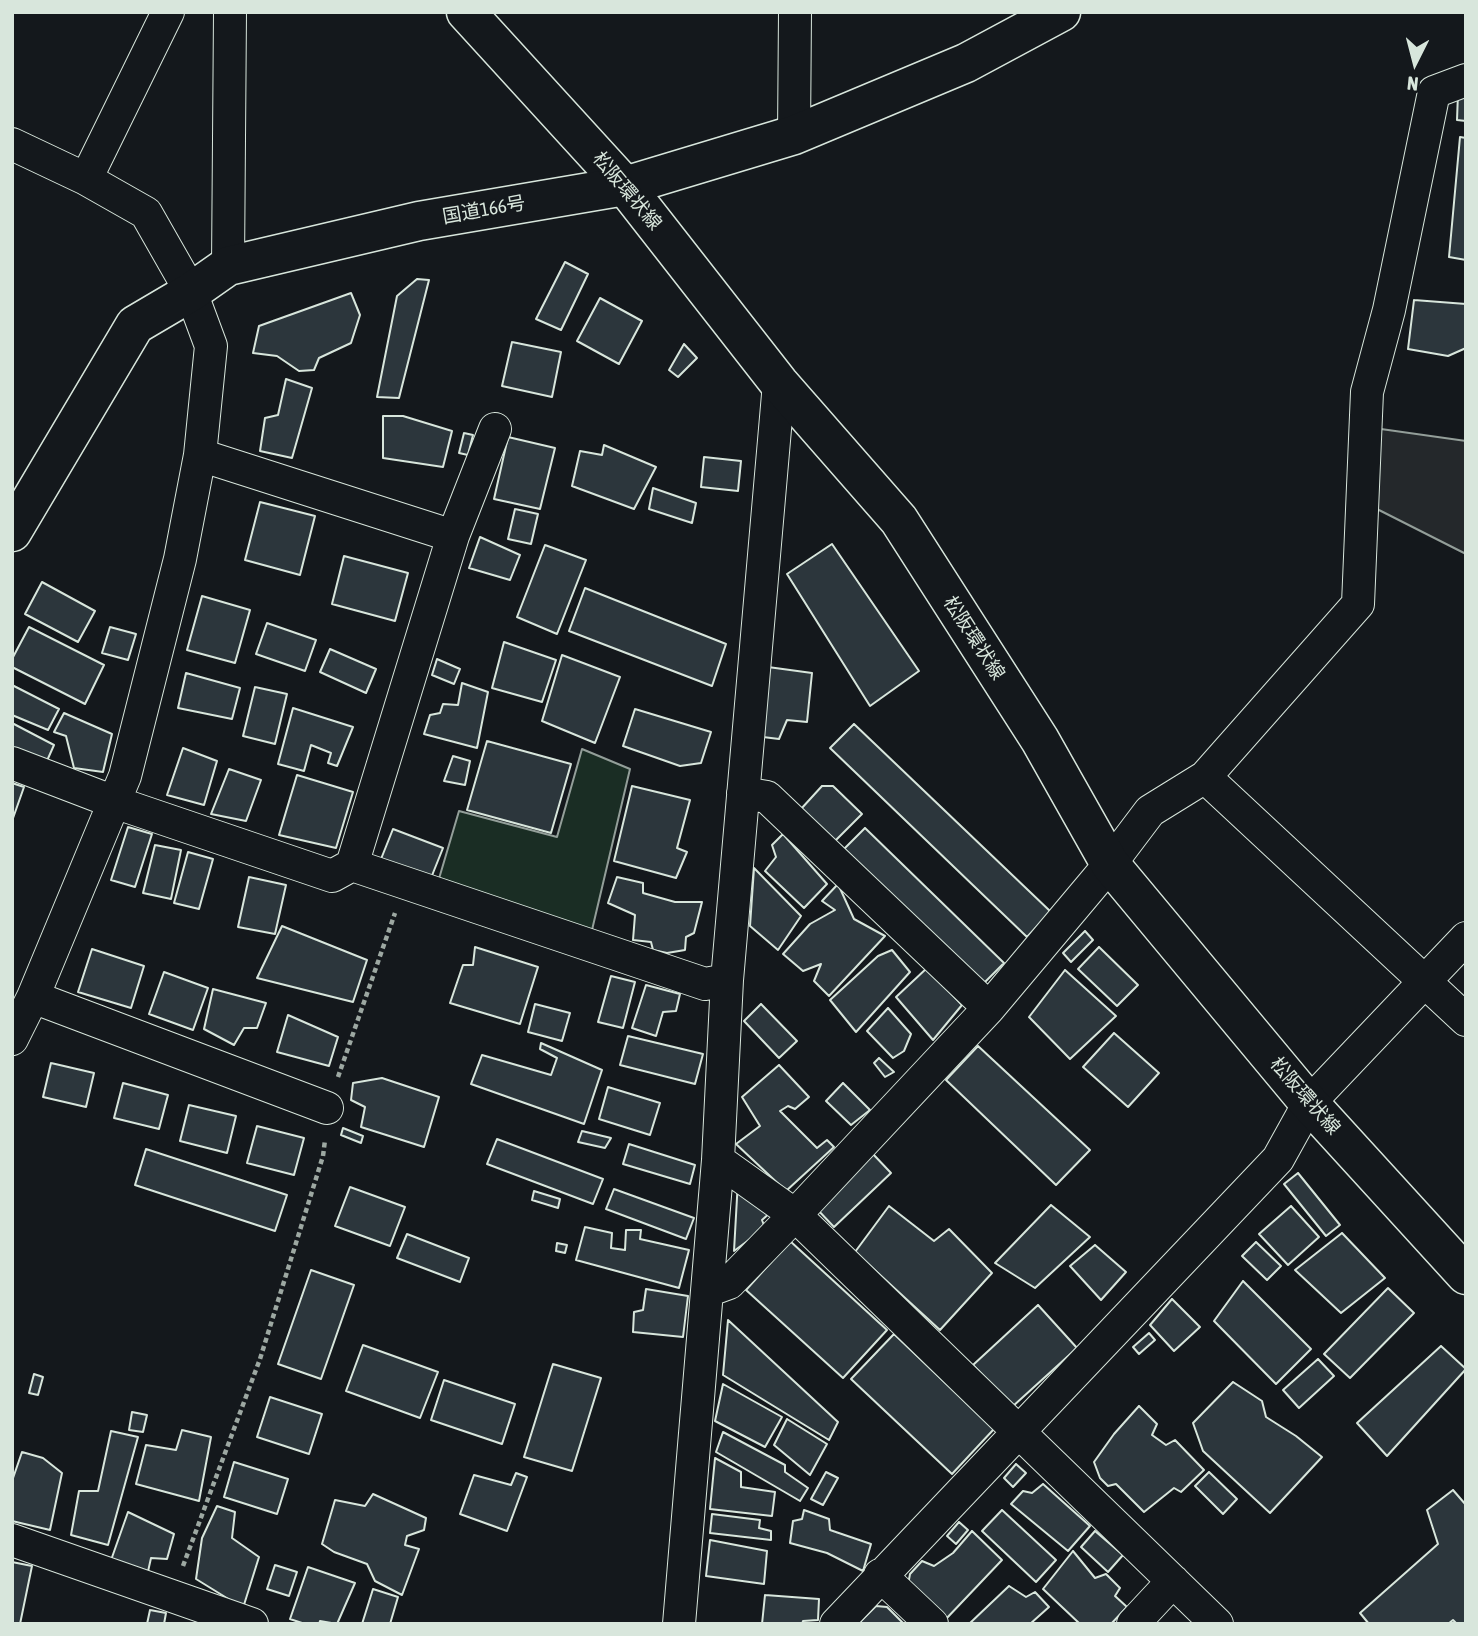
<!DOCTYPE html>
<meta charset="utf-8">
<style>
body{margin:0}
#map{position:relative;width:1478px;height:1636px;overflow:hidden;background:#14181c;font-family:"Asap Condensed",sans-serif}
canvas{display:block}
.frame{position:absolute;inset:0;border:14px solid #d8e6dc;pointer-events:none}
.north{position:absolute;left:1380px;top:28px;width:70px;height:70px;-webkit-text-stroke:5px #14181c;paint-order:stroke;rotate:186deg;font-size:19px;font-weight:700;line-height:28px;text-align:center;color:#d8e6dc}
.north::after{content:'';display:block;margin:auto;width:24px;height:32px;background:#d8e6dc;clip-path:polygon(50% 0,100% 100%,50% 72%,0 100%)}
</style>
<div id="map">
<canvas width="1478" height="1636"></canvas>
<div class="frame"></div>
<div class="north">N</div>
</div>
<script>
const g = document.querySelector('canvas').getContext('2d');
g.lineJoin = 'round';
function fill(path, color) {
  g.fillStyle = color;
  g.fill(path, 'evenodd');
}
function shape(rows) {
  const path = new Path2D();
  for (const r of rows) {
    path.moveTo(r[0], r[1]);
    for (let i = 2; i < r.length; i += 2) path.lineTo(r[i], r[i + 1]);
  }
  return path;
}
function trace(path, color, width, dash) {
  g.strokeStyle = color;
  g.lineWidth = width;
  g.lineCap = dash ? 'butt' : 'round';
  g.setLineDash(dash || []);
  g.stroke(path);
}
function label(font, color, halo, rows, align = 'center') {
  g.font = font + ' "Asap Condensed","Noto Sans JP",sans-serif';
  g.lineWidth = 5;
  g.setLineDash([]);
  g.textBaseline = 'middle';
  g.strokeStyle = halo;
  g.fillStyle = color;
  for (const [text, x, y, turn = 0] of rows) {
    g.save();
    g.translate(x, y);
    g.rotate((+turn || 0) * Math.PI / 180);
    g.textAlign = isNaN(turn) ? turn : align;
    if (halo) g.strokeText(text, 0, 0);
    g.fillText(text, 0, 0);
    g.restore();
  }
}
const green = shape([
 [582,749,630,769,592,930,438,882,459,811,557,837,582,749]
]);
const parking = shape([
 [1381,429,1466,441,1466,554,1375,508,1381,429]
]);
const building = shape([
 [1458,93,1466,94,1466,121,1457,120,1458,93],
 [1460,137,1466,138,1466,260,1449,257,1460,137],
 [565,262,588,274,561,330,536,319,565,262],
 [417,279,429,280,399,398,377,397,397,296,417,279],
 [351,293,360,315,351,343,319,358,314,370,299,371,277,356,253,353,259,326,351,293],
 [600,298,642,321,619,364,577,341,600,298],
 [1414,300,1466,304,1466,348,1448,356,1408,349,1414,300],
 [512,342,561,352,552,397,502,386,512,342],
 [684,344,697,358,678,377,669,370,684,344],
 [286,379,312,388,292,458,260,451,265,418,278,415,286,379],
 [383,416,403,416,452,431,443,467,383,458,383,416],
 [464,433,473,435,468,455,459,453,464,433],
 [508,437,555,448,540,509,494,499,508,437],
 [604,445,656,467,634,509,572,486,580,451,602,455,604,445],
 [704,457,741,461,738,491,701,487,704,457],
 [653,488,696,503,692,523,649,509,653,488],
 [260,502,315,516,300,575,245,560,260,502],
 [515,509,538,514,531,544,508,539,515,509],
 [480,537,520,555,510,580,469,568,480,537],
 [832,544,919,671,870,706,787,574,832,544],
 [545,545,586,560,557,634,517,617,545,545],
 [344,556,408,573,395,621,332,604,344,556],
 [42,582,95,611,78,642,25,614,42,582],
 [585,588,726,644,712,686,569,631,585,588],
 [202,596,250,610,235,663,187,650,202,596],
 [267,623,316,640,305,671,256,654,267,623],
 [29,627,104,665,85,704,12,667,12,659,29,627],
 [110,627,136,634,128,660,102,653,110,627],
 [504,642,556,660,542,702,492,688,504,642],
 [330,649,376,669,366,693,320,672,330,649],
 [562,655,620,677,595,743,542,721,562,655],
 [437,659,460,669,454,684,432,675,437,659],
 [768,667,812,673,807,722,787,720,779,739,763,737,768,667],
 [186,673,240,688,232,719,178,708,186,673],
 [462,683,488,692,477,748,424,734,430,715,440,713,443,704,458,705,462,683],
 [12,685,59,709,48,730,12,715,12,685],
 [255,687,287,694,275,744,243,736,255,687],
 [293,708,353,727,337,766,328,763,331,753,311,745,304,771,278,764,293,708],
 [635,709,711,732,701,763,680,766,623,746,635,709],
 [64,713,112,734,103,772,74,768,66,736,54,732,64,713],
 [12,723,54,745,46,763,12,750,12,723],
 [854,724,1051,912,1027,937,830,748,854,724],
 [487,741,571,764,551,833,467,810,487,741],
 [183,748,217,761,204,805,167,795,183,748],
 [453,756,470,761,465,785,444,781,453,756],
 [229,769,261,780,246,821,211,814,229,769],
 [297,775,353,792,336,848,279,835,297,775],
 [12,783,24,787,12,821,12,783],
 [632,786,690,800,677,848,687,852,676,878,614,861,632,786],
 [822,786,833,786,862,814,834,842,801,809,822,786],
 [128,827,152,834,135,887,111,880,128,827],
 [865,828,1004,963,983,984,844,849,865,828],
 [393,829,443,848,431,878,381,859,393,829],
 [783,834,827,884,804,908,765,871,776,857,772,845,783,834],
 [155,845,181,850,171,899,143,893,155,845],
 [188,852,213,859,199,909,174,903,188,852],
 [754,868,801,916,778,950,750,926,754,868],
 [249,877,286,885,275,934,238,927,249,877],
 [617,877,643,883,643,893,675,902,702,902,694,933,686,937,685,950,667,953,653,950,651,942,633,940,635,915,608,903,617,877],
 [838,884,854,919,885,936,829,996,814,981,821,964,803,971,783,954,810,924,835,910,822,901,838,884],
 [282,926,367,960,353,1002,257,978,282,926],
 [1085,931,1093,940,1071,962,1063,953,1085,931],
 [475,947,538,967,520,1024,450,1003,463,965,473,965,475,947],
 [1099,947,1138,985,1117,1006,1078,969,1099,947],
 [92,949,144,966,131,1008,78,992,92,949],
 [892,950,910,972,856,1032,830,1000,878,956,892,950],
 [927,968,962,1005,933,1040,896,997,927,968],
 [1065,970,1116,1016,1070,1059,1029,1017,1065,970],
 [164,972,208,988,193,1030,149,1014,164,972],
 [611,976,635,982,623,1028,598,1022,611,976],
 [646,985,680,994,676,1011,663,1012,656,1036,632,1028,646,985],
 [213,989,266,1003,257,1028,244,1028,234,1045,204,1029,213,989],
 [535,1004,570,1013,562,1041,528,1032,535,1004],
 [761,1004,797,1041,779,1058,744,1021,761,1004],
 [888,1008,911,1034,904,1051,893,1058,867,1031,888,1008],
 [288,1015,338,1037,329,1066,277,1052,288,1015],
 [1114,1033,1159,1073,1128,1107,1083,1067,1114,1033],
 [628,1036,703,1054,695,1084,620,1065,628,1036],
 [541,1043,602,1070,584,1124,471,1084,482,1055,551,1075,557,1058,540,1049,541,1043],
 [978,1046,1090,1150,1056,1185,946,1080,978,1046],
 [879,1058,894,1072,885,1077,874,1063,879,1058],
 [51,1063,94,1073,86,1107,43,1097,51,1063],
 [779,1065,809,1097,795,1109,788,1106,780,1111,817,1148,827,1140,834,1147,786,1191,736,1144,760,1126,742,1097,779,1065],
 [382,1078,439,1097,424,1147,361,1127,365,1107,351,1100,353,1083,382,1078],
 [123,1083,168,1095,159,1129,114,1118,123,1083],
 [843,1083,870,1110,851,1125,826,1101,843,1083],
 [608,1087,660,1103,650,1135,599,1119,608,1087],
 [189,1105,236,1116,227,1153,180,1141,189,1105],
 [257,1126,304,1138,294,1175,247,1163,257,1126],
 [343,1128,363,1136,361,1143,341,1135,343,1128],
 [582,1131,611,1138,605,1148,578,1142,582,1131],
 [497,1139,603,1179,593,1204,487,1164,497,1139],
 [629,1144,695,1165,690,1184,623,1164,629,1144],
 [146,1149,287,1195,275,1231,135,1185,146,1149],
 [872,1153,891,1173,834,1227,815,1207,872,1153],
 [1298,1173,1340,1225,1326,1236,1284,1184,1298,1173],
 [738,1180,772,1211,762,1220,765,1228,734,1251,738,1180],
 [350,1187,405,1207,390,1246,335,1226,350,1187],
 [614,1189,694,1218,686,1239,606,1209,614,1189],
 [534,1191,560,1199,558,1208,532,1200,534,1191],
 [1051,1205,1090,1237,1035,1288,995,1263,1051,1205],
 [889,1206,934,1241,949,1229,992,1273,940,1330,855,1252,889,1206],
 [1291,1206,1319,1237,1288,1265,1259,1234,1291,1206],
 [585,1227,612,1233,611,1248,625,1250,626,1230,641,1230,640,1239,689,1250,679,1288,576,1260,585,1227],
 [1342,1233,1385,1278,1341,1313,1295,1270,1342,1233],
 [407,1234,469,1258,460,1282,397,1258,407,1234],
 [790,1241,887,1330,843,1378,746,1290,790,1241],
 [1256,1242,1281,1266,1267,1280,1242,1256,1256,1242],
 [557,1243,567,1245,565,1253,556,1251,557,1243],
 [1095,1245,1126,1272,1101,1300,1070,1266,1095,1245],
 [311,1270,354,1285,321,1379,278,1364,311,1270],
 [1243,1281,1311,1349,1276,1384,1214,1321,1243,1281],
 [1388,1288,1414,1313,1350,1378,1324,1354,1388,1288],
 [646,1289,688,1296,683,1337,633,1332,634,1312,643,1310,646,1289],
 [1172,1299,1200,1327,1174,1351,1150,1325,1172,1299],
 [1038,1305,1077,1348,1012,1407,973,1365,1038,1305],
 [728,1320,838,1422,829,1440,723,1375,728,1320],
 [1149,1333,1155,1340,1139,1354,1133,1347,1149,1333],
 [894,1334,994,1429,952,1474,851,1379,894,1334],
 [363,1345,438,1372,420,1418,346,1391,363,1345],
 [1441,1346,1466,1369,1387,1456,1357,1423,1441,1346],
 [1318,1359,1334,1376,1299,1408,1283,1390,1318,1359],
 [553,1364,601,1378,572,1471,524,1457,553,1364],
 [34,1374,43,1377,38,1395,29,1393,34,1374],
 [444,1380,515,1404,502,1444,431,1420,444,1380],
 [1233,1382,1262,1401,1266,1417,1296,1436,1322,1457,1270,1513,1203,1451,1193,1423,1233,1382],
 [723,1384,782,1417,765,1447,715,1421,723,1384],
 [270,1397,322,1414,309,1454,257,1437,270,1397],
 [1139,1406,1157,1424,1152,1435,1166,1445,1175,1440,1204,1470,1181,1492,1174,1488,1144,1512,1116,1484,1108,1486,1100,1478,1094,1462,1114,1434,1139,1406],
 [132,1412,147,1415,143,1432,129,1430,132,1412],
 [787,1419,827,1444,810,1475,774,1445,787,1419],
 [182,1430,211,1437,199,1501,136,1484,146,1445,176,1450,182,1430],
 [111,1431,138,1437,108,1545,71,1535,79,1491,98,1491,111,1431],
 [723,1432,785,1465,785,1472,808,1488,800,1501,716,1452,723,1432],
 [22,1452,43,1458,62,1473,50,1530,12,1521,12,1481,22,1452],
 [715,1458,741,1472,741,1487,775,1492,772,1516,710,1509,715,1458],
 [234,1462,288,1479,277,1514,224,1497,234,1462],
 [1016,1464,1026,1473,1013,1487,1004,1478,1016,1464],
 [826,1472,838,1478,823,1505,811,1499,826,1472],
 [1209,1472,1237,1499,1223,1514,1195,1486,1209,1472],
 [516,1473,527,1477,507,1531,460,1514,474,1475,511,1485,516,1473],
 [1043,1484,1090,1526,1068,1551,1011,1504,1023,1491,1032,1493,1043,1484],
 [1453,1490,1466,1505,1466,1624,1457,1624,1453,1620,1448,1624,1369,1624,1360,1613,1438,1544,1427,1510,1453,1490],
 [373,1494,426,1518,424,1530,407,1536,405,1545,419,1549,402,1595,375,1581,367,1564,334,1552,322,1544,335,1500,365,1506,373,1494],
 [217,1506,235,1512,232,1538,259,1557,243,1608,196,1579,202,1538,217,1506],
 [804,1510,829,1519,830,1530,871,1544,863,1571,827,1553,790,1543,793,1521,802,1519,804,1510],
 [1002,1510,1056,1560,1036,1582,982,1531,1002,1510],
 [128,1512,174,1534,167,1559,151,1558,147,1576,110,1563,128,1512],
 [712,1514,760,1520,759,1528,771,1531,771,1540,710,1533,712,1514],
 [959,1522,968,1530,956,1544,947,1536,959,1522],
 [972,1531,1002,1560,945,1620,908,1585,910,1574,922,1561,934,1566,953,1553,972,1531],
 [1095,1531,1123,1555,1108,1572,1081,1547,1095,1531],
 [710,1540,767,1551,764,1584,706,1576,710,1540],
 [1073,1551,1095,1578,1106,1574,1120,1588,1115,1596,1127,1607,1111,1624,1080,1624,1043,1589,1073,1551],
 [12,1562,32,1566,20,1624,12,1624,12,1562],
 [275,1565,297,1572,289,1596,267,1589,275,1565],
 [308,1567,355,1583,337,1624,320,1621,319,1624,305,1624,290,1619,308,1567],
 [1009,1586,1026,1597,1035,1592,1049,1607,1030,1624,969,1624,1009,1586],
 [373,1589,398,1597,390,1624,362,1624,373,1589],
 [765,1595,819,1599,818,1620,803,1621,802,1624,762,1624,765,1595],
 [876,1606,887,1607,904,1624,858,1624,876,1606],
 [150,1610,166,1613,164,1624,147,1624,150,1610]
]);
const path = shape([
 [338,1077,395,913],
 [183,1566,260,1359,323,1156,325,1140]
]);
const street = shape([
 [794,135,795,12],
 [12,144,86,179,146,213,191,292,211,346,200,455,180,559,125,776,33,997,12,1039],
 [86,179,168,12],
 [228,266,230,12],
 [200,455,453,536,352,865,705,984,727,980],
 [453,536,495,429],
 [12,763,114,802,332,876,352,865],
 [1205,777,1466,1020],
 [743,793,767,797,989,1008],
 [33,997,327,1108],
 [718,1160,795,1215,1217,1624],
 [707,1291,729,1283,795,1215,989,1008,1110,864,1150,811,1205,777,1358,604,1367,392,1389,310,1434,92,1466,80],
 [12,1540,252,1624],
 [880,1575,932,1624],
 [679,1624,718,1160,727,980,779,383],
 [836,1624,1278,1159,1309,1103,1466,938],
 [1133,1624,1173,1581]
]);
const secondary = shape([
 [466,12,625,186,779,383,899,520,1040,740,1110,864,1309,1103,1466,1275]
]);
const highway = shape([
 [12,532,135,325,191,292,228,266,419,221,625,186,794,135,966,63,1061,12]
]);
const streetNames = [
 ["松阪環状線",627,191,50],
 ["国道166号",484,210,-10],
 ["松阪環状線",974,638,57],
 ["松阪環状線",1305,1096,49]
];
fill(green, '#1a2d24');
trace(green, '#939e99', 2);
fill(parking, '#24282b');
trace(parking, '#939e99', 2);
fill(building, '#2c363c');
trace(building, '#d8e6dc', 2);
trace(street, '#d8e6dc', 34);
trace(secondary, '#d8e6dc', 41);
trace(highway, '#d8e6dc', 41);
trace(path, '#9da8a2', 4.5, [5, 3.5]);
trace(street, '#14181c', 32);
trace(secondary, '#14181c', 38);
trace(highway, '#14181c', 38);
label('19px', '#d8e6dc', '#14181c', streetNames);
</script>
